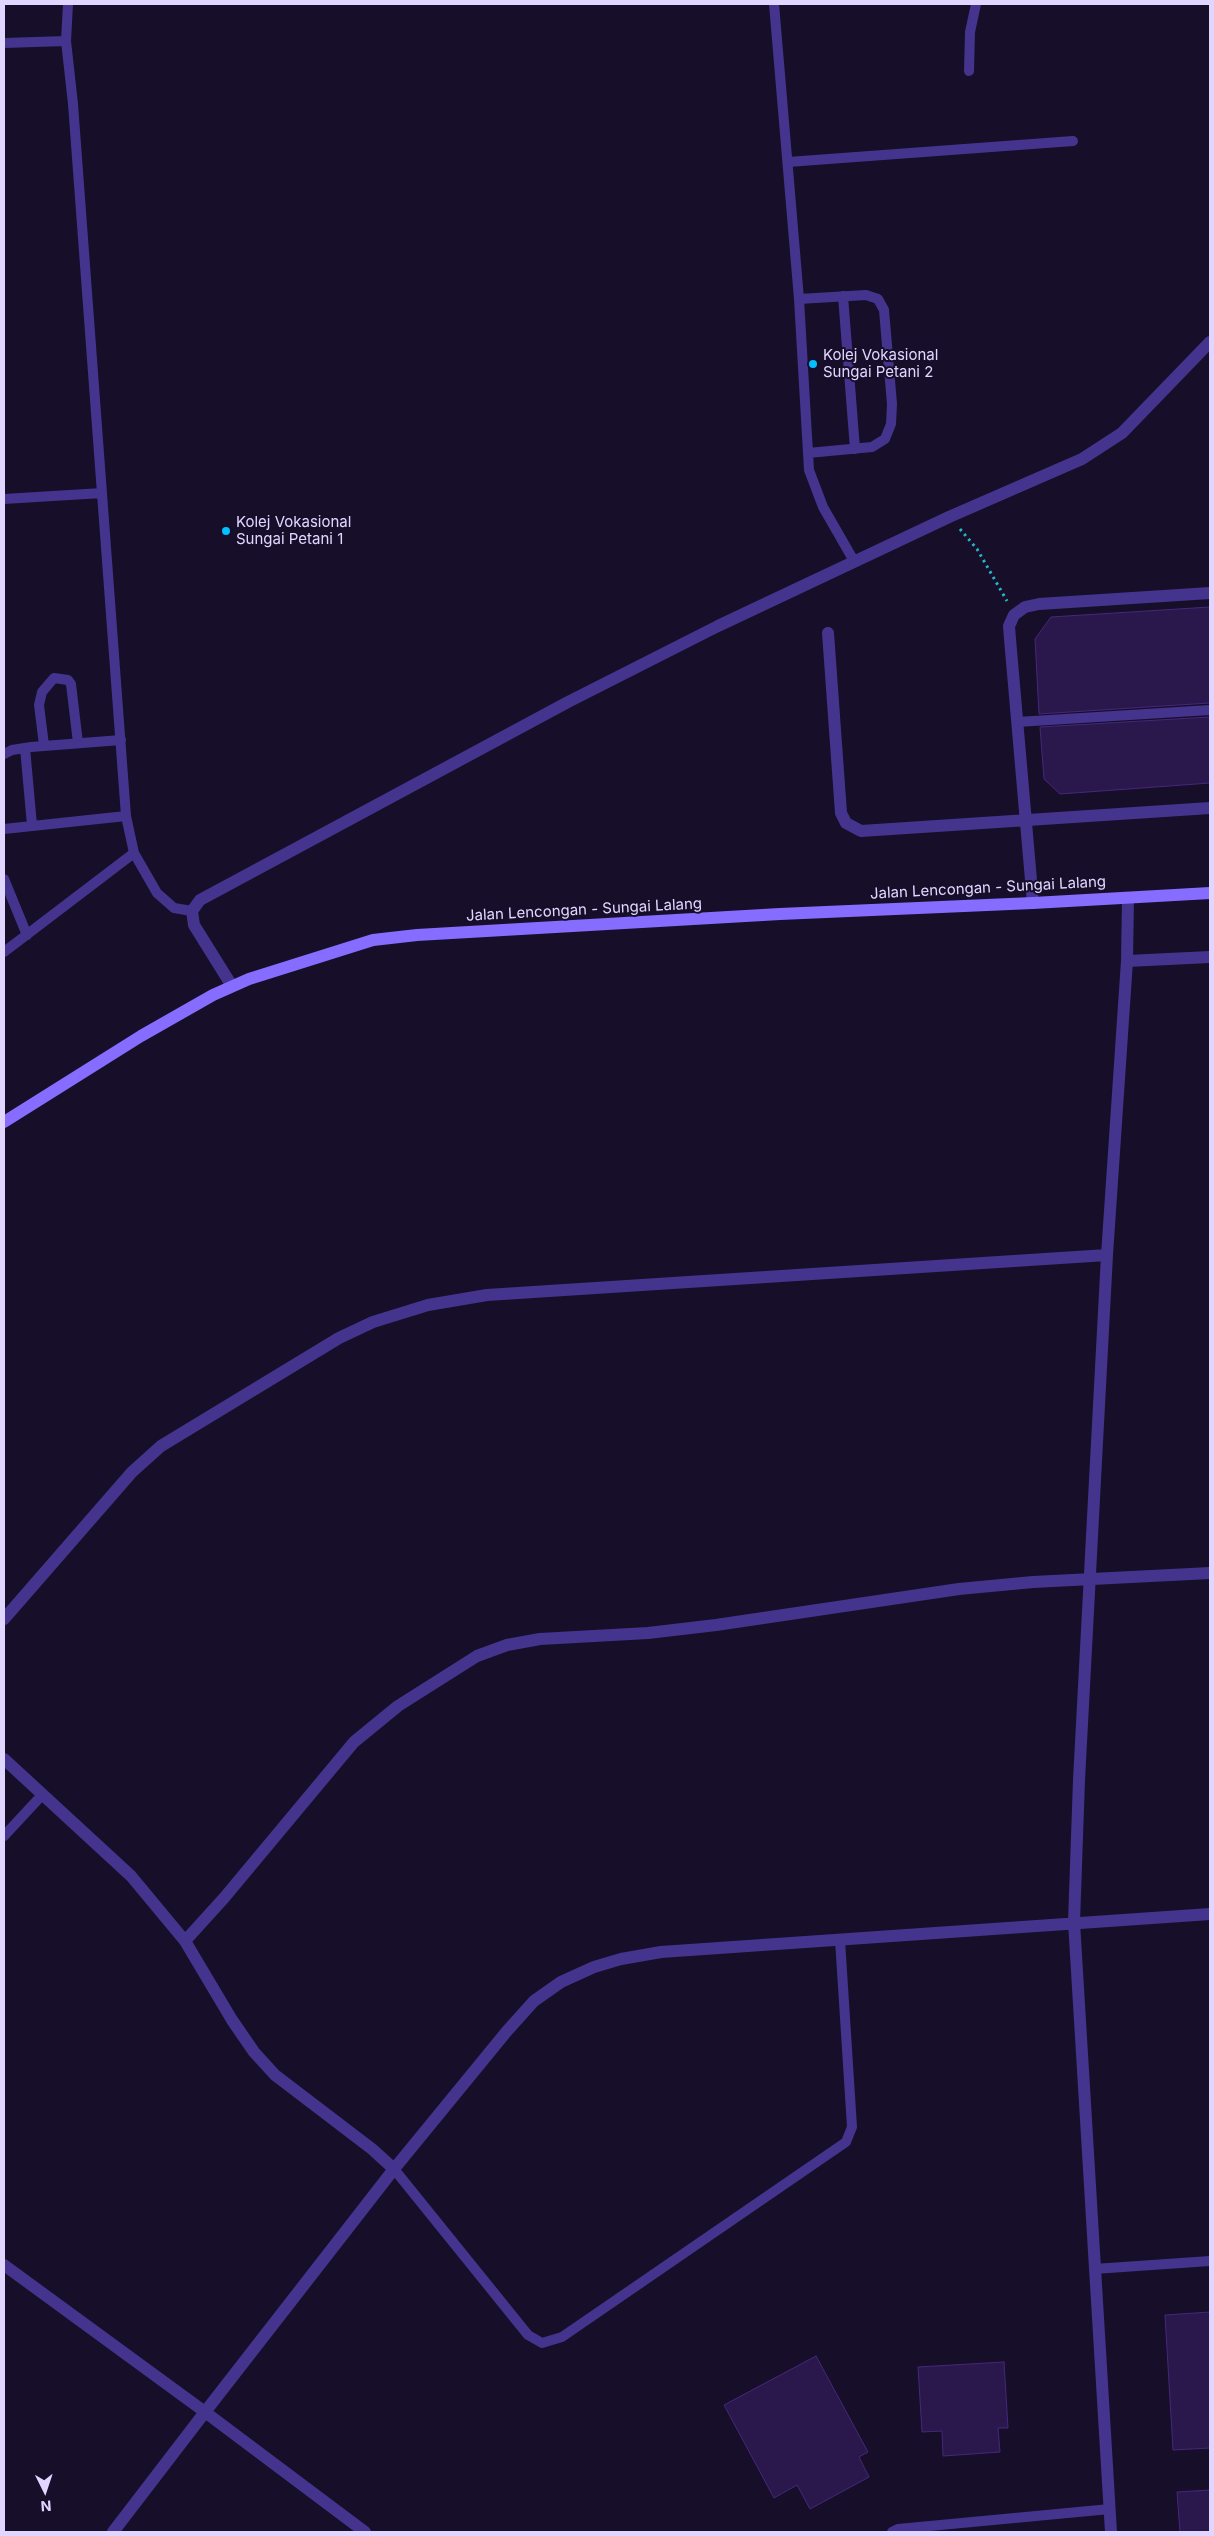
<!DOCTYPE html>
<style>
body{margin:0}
#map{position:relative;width:1214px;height:2536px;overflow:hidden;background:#170e2a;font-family:Inter,sans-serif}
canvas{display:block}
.frame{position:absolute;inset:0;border:5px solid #e1d6ff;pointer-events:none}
.north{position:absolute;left:20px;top:2466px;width:50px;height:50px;-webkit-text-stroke:4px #170e2a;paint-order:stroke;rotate:176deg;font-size:14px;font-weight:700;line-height:20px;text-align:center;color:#e1d6ff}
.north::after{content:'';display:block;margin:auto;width:18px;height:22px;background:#e1d6ff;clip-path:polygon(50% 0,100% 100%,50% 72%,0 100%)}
</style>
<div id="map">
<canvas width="1214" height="2536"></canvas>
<div class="frame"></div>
<div class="north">N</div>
</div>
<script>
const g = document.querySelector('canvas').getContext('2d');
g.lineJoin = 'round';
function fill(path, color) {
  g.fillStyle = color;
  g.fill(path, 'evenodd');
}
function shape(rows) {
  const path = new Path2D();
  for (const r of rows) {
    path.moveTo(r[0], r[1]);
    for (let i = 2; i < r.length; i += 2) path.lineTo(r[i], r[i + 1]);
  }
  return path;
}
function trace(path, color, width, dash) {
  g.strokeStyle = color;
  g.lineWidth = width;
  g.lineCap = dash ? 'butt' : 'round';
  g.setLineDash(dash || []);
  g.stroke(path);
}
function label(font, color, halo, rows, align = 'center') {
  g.font = font + ' Inter,sans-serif';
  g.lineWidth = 4;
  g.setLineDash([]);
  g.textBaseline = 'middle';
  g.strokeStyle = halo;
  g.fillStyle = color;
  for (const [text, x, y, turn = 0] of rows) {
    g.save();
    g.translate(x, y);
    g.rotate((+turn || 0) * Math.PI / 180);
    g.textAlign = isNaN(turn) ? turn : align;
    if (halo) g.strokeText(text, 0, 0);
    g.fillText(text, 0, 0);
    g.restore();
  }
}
const building = shape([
 [1210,607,1210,703,1039,714,1035,639,1051,617,1210,607],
 [1210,717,1210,783,1060,794,1044,779,1040,727,1210,717],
 [1210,2312,1210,2448,1173,2450,1165,2315,1210,2312],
 [816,2356,868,2452,859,2457,869,2477,810,2509,797,2485,774,2498,724,2405,816,2356],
 [1004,2362,1008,2428,998,2428,1000,2452,943,2456,942,2431,922,2432,918,2367,1004,2362],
 [1210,2490,1210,2532,1180,2532,1177,2492,1210,2490]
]);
const path = shape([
 [960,529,977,549,1007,601]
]);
const lane = shape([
 [774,4,799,299,809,470,823,507,854,561],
 [66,41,68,4],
 [4,43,66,41,73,104,126,816,134,853,157,893,174,908,192,911],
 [969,71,970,32,976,4],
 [788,162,1073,141],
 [843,296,855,449],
 [799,299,866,295,878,299,884,310,892,404,891,424,885,439,872,447,808,453],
 [4,499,102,493],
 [1017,722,1210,710],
 [44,745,39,705,42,692,54,678,68,680,71,684,78,743],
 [25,748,32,825],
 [4,754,12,750,31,747,121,740],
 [4,829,126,816],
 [4,879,27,935],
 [4,952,134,853],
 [4,1836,43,1794],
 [394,2169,528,2335,542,2343,562,2337,846,2142,852,2127,840,1940],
 [1094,2269,1210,2261],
 [892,2532,898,2529,1110,2509]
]);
const street = shape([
 [828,633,841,813,846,823,861,831,1210,808],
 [1033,903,1010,639,1009,626,1014,615,1025,607,1039,604,1210,593],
 [1127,961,1210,957],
 [232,986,194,925,192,911,200,900,568,702,718,626,949,517,1082,459,1122,433,1210,342],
 [4,1619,132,1472,161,1446,339,1338,373,1322,428,1305,487,1295,1107,1255],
 [4,1759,131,1876,185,1941,232,2020,254,2052,275,2075,372,2149,394,2169],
 [185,1941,224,1898,354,1742,398,1706,477,1656,507,1645,540,1639,648,1633,716,1625,959,1589,1033,1582,1210,1573],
 [4,2265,205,2412,394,2169,507,2031,534,2001,561,1982,594,1967,621,1959,661,1952,1210,1914],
 [113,2532,205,2412,365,2532],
 [1111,2532,1074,1922,1079,1780,1107,1255,1127,961,1128,898]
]);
const secondary = shape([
 [4,1122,141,1036,213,995,249,979,373,940,417,935,780,914,1033,903,1210,893]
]);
const markers = [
 [813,364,5,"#02c0ff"],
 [226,531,5,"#02c0ff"]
];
const poiNames = [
 ["Kolej Vokasional",823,355],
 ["Sungai Petani 2",823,372],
 ["Kolej Vokasional",236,522],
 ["Sungai Petani 1",236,539]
];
const streetNames = [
 ["Jalan Lencongan - Sungai Lalang",988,888,-3],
 ["Jalan Lencongan - Sungai Lalang",584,910,-3]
];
fill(building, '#2a184c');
trace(building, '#44287b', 1);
trace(path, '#24b7c5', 3, [2.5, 4]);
trace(lane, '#45348d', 10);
trace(street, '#45348d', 12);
trace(secondary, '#866dff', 12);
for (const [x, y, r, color] of markers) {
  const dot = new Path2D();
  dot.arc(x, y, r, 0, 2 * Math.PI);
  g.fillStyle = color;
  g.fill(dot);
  trace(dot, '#170e2a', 2);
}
label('15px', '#e1d6ff', '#170e2a', poiNames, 'left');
label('15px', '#e1d6ff', '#170e2a', streetNames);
</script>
